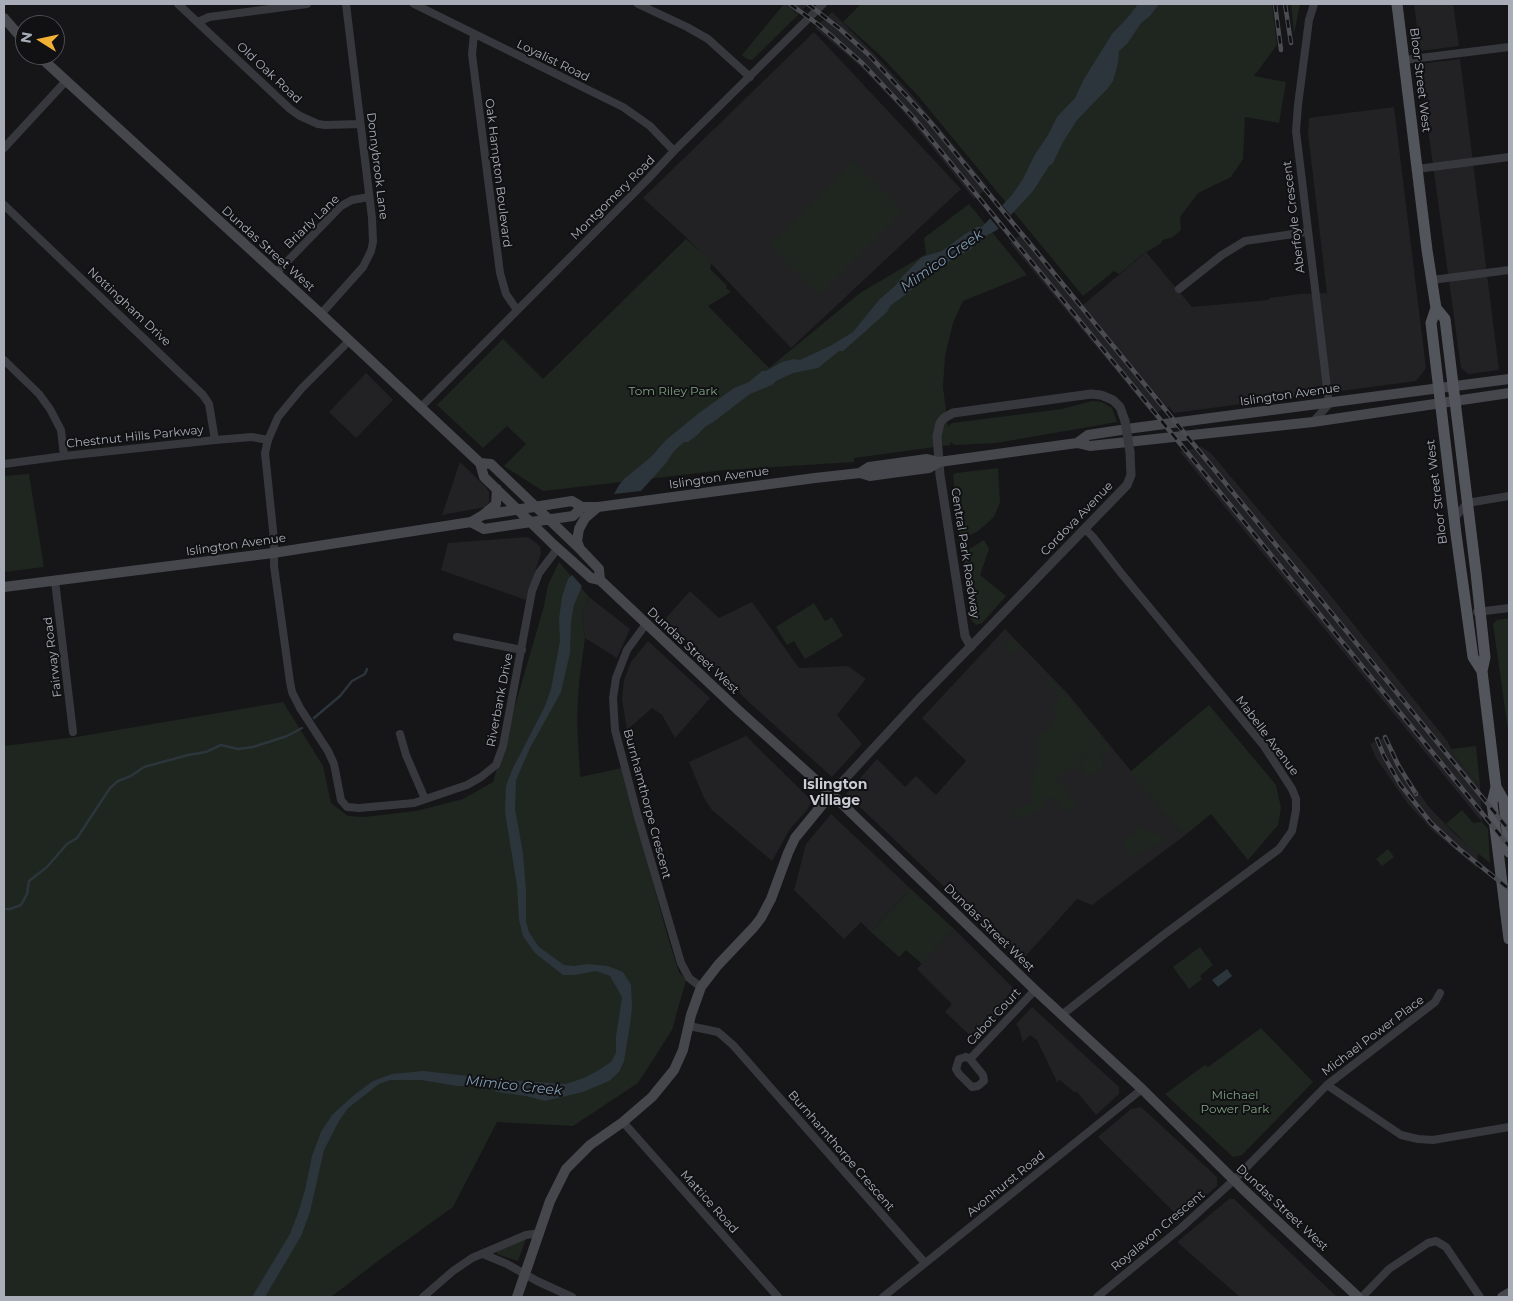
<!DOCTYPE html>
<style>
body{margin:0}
#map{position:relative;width:1513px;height:1301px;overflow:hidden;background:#161618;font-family:Montserrat,sans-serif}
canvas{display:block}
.frame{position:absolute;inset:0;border:5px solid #a8adb8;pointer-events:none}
.north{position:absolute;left:15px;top:15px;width:50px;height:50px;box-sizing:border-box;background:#111113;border:1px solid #4d4f55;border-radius:50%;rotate:280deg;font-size:14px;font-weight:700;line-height:20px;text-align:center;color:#a8adb8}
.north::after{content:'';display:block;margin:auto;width:18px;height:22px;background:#f2b134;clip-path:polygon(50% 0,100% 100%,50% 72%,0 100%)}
</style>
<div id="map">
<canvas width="1513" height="1301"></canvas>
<div class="frame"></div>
<div class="north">N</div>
</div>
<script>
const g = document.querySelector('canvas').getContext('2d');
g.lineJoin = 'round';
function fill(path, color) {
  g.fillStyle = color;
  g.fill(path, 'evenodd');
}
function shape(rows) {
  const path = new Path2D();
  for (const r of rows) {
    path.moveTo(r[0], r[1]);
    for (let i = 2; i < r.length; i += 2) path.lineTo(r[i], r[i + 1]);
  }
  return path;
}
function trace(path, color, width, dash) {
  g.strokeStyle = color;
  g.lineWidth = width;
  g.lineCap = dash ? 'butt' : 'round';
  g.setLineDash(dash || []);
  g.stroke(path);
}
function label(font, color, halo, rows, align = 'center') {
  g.font = font + ' Montserrat,sans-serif';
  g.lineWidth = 4;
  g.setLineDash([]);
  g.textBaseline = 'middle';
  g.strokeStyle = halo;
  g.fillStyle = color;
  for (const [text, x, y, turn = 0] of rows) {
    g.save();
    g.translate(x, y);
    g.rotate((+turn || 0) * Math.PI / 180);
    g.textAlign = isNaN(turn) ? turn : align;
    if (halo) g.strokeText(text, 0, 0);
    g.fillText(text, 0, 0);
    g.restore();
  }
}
const built = shape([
 [784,4,808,4,798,15],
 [1414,4,1453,4,1459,46,1420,51],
 [832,12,874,54,912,95,988,187,985,190,974,199,900,108,861,67,815,28],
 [814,32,961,189,791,348,688,239,643,198],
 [1460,59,1499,370,1468,374,1461,368,1419,64],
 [1394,107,1426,368,1416,381,1174,413,1169,407,1152,414,1010,243,1024,232,1083,305,1146,252,1192,307,1269,300,1269,298,1300,294,1327,293,1308,134,1309,118],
 [366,373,393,400,356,438,329,412],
 [1201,447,1210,452,1327,591,1448,742,1454,755,1480,786,1482,822,1180,452],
 [460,462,485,486,489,492,489,502,485,507,442,515],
 [528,537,540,546,541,553,526,600,441,570,448,543],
 [690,591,719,618,752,602,799,668,848,666,866,679,837,715,862,744,832,777,751,704,665,619],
 [589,597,630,629,617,658,585,638,582,615],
 [1005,629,1068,694,1184,836,1092,905,1077,899,1022,960,846,794,877,759,905,787,916,776,936,795,966,761,922,718],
 [648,641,710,698,675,738,662,715,652,708,627,730,622,700,624,680,631,662],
 [746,736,812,801,807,810,790,829,772,861,712,810,704,798,689,762],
 [1387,736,1405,772,1428,806,1456,835,1478,853,1477,868,1434,832,1408,804,1376,758,1370,744],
 [831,814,911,889,871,932,861,922,844,939,794,890,806,844],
 [954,929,1019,994,976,1041,945,1012,952,1004,917,969],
 [1032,1007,1119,1087,1119,1094,1096,1115,1077,1092,1074,1092,1060,1080,1057,1082,1037,1040,1030,1035,1023,1042,1019,1028,1016,1024],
 [1141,1107,1217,1177,1217,1186,1180,1218,1098,1137,1131,1109],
 [1229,1199,1234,1199,1337,1297,1240,1297,1177,1242]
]);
const green = shape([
 [784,4,798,15,752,60,747,59,742,55],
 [861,4,1272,4,1277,45,1254,76,1286,82,1279,123,1245,117,1243,159,1231,177,1198,193,1180,217,1181,230,1173,237,1163,240,1160,244,1143,254,1119,274,1114,271,1083,296,919,97,882,57,843,22],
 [1291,4,1300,4,1294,34],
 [854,161,903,211,819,295,770,245],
 [969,204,1027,275,963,301,953,323,945,356,943,387,948,427,952,423,1062,409,1092,401,1102,402,1112,408,1117,422,996,443,955,445,950,442,950,445,854,458,854,462,725,470,543,491,504,466,526,444,507,426,483,448,437,405,503,339,543,379,686,239,712,262,710,269,727,286,726,288,731,292,708,306,769,368,860,293,926,254,924,238],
 [998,468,1000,502,994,517,977,532,960,539,953,475,956,473],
 [29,474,44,567,4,572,4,476],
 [984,540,989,549,980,575,1006,596,982,623,976,625,972,621,963,553],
 [559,562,589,597,582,615,585,638,579,682,577,720,580,777,622,768,668,938,679,972,686,980,672,1030,638,1083,573,1126,497,1122,453,1207,382,1258,331,1297,4,1297,4,746,76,737,283,702,323,766,331,803,348,816,364,817,416,811,463,799,493,782,544,606,548,585],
 [814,603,825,621,832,617,843,636,805,659,794,641,787,645,776,627],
 [1509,618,1509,730,1508,730,1493,624,1497,620],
 [1011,639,1019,647,1011,655,1003,647],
 [1049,676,1070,699,1110,749,1103,756,1097,749,1092,749,1079,760,1079,770,1073,765,1056,778,1077,806,1067,812,1051,796,1045,801,1046,805,1025,818,1014,819,1013,810,1017,809,1017,807,1032,804,1033,769,1038,769,1038,737,1043,729,1046,731,1055,721,1053,719,1058,714,1051,707,1060,697,1051,688,1052,686,1046,681],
 [1209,705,1276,785,1281,808,1278,825,1248,860,1211,814,1184,836,1130,772],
 [1476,746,1480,786,1454,755,1451,749],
 [1092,750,1097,751,1103,759,1102,769,1096,774,1084,774,1081,769,1082,760],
 [1462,810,1473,823,1482,822,1488,829,1490,863,1469,846,1446,824],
 [1142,826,1151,834,1162,834,1161,845,1149,846,1133,859,1123,843],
 [1388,849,1394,857,1382,866,1376,859],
 [911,889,954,929,922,964,906,950,899,957,871,932],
 [1200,947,1213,965,1200,976,1202,979,1189,989,1173,967],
 [1261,1028,1313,1082,1242,1155,1233,1157,1165,1094,1205,1065,1208,1067],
 [527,1236,518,1261,497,1254,497,1248]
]);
const water = shape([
 [1138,4,1159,4,1150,16,1141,23,1127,44,1119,51,1118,63,1113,81,1108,88,1077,120,1063,142,1053,163,1049,166,1033,191,997,230,984,237,971,249,933,271,905,295,891,305,887,312,851,344,843,351,839,351,818,368,793,373,776,381,772,385,750,394,712,423,706,426,696,436,688,442,684,442,674,451,666,463,641,491,614,494,619,485,624,479,651,457,666,440,699,413,734,388,749,382,762,371,766,371,782,362,794,359,800,360,832,345,853,332,879,300,895,286,903,276,922,257,942,251,965,234,977,227,982,227,1012,195,1023,179,1034,156,1048,135,1057,117,1075,98,1084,79,1112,34,1129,16],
 [572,575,582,586,574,605,571,621,570,653,561,692,530,748,516,780,515,809,523,853,526,890,526,921,529,932,534,940,539,947,564,965,574,966,587,964,608,966,623,972,631,985,632,1007,630,1025,624,1061,619,1072,609,1081,583,1092,545,1101,526,1096,497,1092,487,1086,457,1086,421,1080,390,1080,379,1084,348,1108,339,1121,324,1150,310,1212,301,1236,265,1297,252,1297,290,1234,298,1213,305,1190,312,1156,321,1132,332,1115,354,1095,373,1081,392,1074,423,1071,506,1080,566,1084,584,1078,599,1070,611,1062,616,1053,616,1037,622,997,610,976,596,971,575,975,563,975,535,953,523,936,519,920,517,886,505,812,506,786,512,770,545,706,551,689,560,641,559,619,562,597,568,579],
 [1227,969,1232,976,1218,987,1212,980]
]);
const pier = shape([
 [1001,204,1012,217,1000,230,988,216]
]);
const stream = shape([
 [314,718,340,696,352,681,365,674,367,669],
 [4,909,10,909,21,905,27,894,29,881,47,867,67,844,77,838,110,788,118,781,131,776,144,767,188,755,206,752,221,745,238,749,253,747,287,736,302,728]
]);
const minor = shape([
 [178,4,290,109,300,116,318,124,325,125,360,124],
 [414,4,623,107,650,126,674,151],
 [638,4,687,27,708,39,750,77],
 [198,22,209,17,307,4],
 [474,34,472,54,500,273,506,294,517,310],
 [1404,60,1509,47],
 [4,148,65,82],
 [1417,169,1509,157],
 [4,205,203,395,209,404,215,440],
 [276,273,341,206,352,200,369,197],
 [1432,280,1509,270],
 [1179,289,1222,255,1245,241,1307,232],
 [321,314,363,267,371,251,373,242,372,218,346,4],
 [349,341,302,388,278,417,268,440,265,453,274,540,274,566,290,682,292,692,300,708,328,751,334,764,341,800,347,807,359,808,414,803,467,785,481,777,496,765,503,746,532,591,539,573,558,548],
 [4,360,39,394,50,409,61,430,64,456],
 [420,408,647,180,674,151,823,4],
 [1313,422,1329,404,1296,131,1298,105,1309,20,1314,4],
 [4,464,64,456,215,440,252,437,268,440],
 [1454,519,1467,503,1509,496],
 [55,581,73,732],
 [1477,612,1509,608],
 [646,624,627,650,616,678,613,698,615,730,638,817,681,963,689,978,701,987],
 [457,637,522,650],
 [400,734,406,755,425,799],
 [1063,1014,1162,936,1279,849,1292,831,1296,810,1296,799,1292,789,1264,746,1121,573,1093,537,1085,529],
 [689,1026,718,1032,733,1045,925,1263],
 [966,1057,970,1059,983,1075,984,1081,978,1086,972,1087,959,1074,956,1069,959,1059,966,1057],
 [970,1059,1035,990],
 [1327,1085,1401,1135,1418,1139,1433,1140,1509,1127],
 [623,1122,778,1297],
 [483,1254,507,1264,537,1281,572,1297],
 [423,1297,453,1271,472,1258,526,1235,540,1233],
 [883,1297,1142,1089],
 [1097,1297,1181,1228,1234,1180,1327,1085,1435,1002,1440,993],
 [1362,1297,1389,1269,1428,1243,1436,1241,1446,1247,1480,1297]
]);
const tertiary = shape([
 [971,647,965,636,940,475,937,436,940,423,944,418,953,413,1091,394,1101,395,1113,400,1120,407,1125,421],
 [831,794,919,699,978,639,1127,485,1131,475,1130,452]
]);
const secondary = shape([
 [4,18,25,42],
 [38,55,321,314,480,463,484,477,554,545,591,578,600,580,738,710,840,802,1035,990,1142,1089,1243,1189,1358,1297],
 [1077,443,1088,435,1134,428,1509,379],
 [480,463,491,464,581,550,599,569,600,580],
 [860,473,869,467,927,459,939,462,1077,443,1090,446,1313,422,1509,393],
 [483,515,496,504,497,489],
 [471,522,484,529,531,522,573,516,582,507],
 [580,549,577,541,579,529,585,518,598,507],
 [4,587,273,553,471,522,483,515,572,501,582,507,598,507,815,478,860,473,870,476,891,473,929,468,939,462],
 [517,1297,550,1201,566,1169,590,1145,623,1122,652,1097,674,1070,683,1050,691,1015,701,987,718,965,754,927,761,918,771,899,788,853,795,838,831,794],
 [1502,1297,1509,1293]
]);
const primary = shape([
 [1397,4,1427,250,1436,308,1445,319,1476,573,1485,657,1482,671,1496,787,1492,803,1509,939],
 [1436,308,1431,323,1456,534,1473,657,1482,671],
 [1496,787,1504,801,1509,852]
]);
const rail = shape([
 [790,4,819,25,862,63,913,117,1509,846],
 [808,4,840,29,869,55,931,123,1509,830],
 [1275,4,1281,50],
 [1285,4,1291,43],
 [1385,737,1398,765,1416,794],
 [1377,739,1384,756,1400,784,1431,823,1458,848,1509,889]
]);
const tertiaryBridge = shape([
 [1125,421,1130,452]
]);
const streetNames = [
 ["Loyalist Road",553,61,26],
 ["Old Oak Road",269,73,43],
 ["Bloor Street West",1420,80,83],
 ["Donnybrook Lane",377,166,83],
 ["Oak Hampton Boulevard",498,173,83],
 ["Montgomery Road",613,198,-45],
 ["Aberfoyle Crescent",1294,217,-97],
 ["Briarly Lane",312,222,-44],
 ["Dundas Street West",268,249,42],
 ["Nottingham Drive",129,307,43],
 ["Islington Avenue",1290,395,-8],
 ["Chestnut Hills Parkway",135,437,-6],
 ["Islington Avenue",719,478,-8],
 ["Bloor Street West",1437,492,-97],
 ["Cordova Avenue",1077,519,-46],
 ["Islington Avenue",236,545,-8],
 ["Central Park Roadway",965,553,81],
 ["Dundas Street West",693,651,43],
 ["Fairway Road",53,657,-97],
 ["Riverbank Drive",500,700,-79],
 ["Mabelle Avenue",1267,736,53],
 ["Burnhamthorpe Crescent",647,804,75],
 ["Dundas Street West",989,928,44],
 ["Cabot Court",994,1017,-47],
 ["Michael Power Place",1373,1036,-37],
 ["Burnhamthorpe Crescent",841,1151,49],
 ["Avonhurst Road",1006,1184,-39],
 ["Mattice Road",709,1202,48],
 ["Dundas Street West",1282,1208,43],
 ["Royalavon Crescent",1158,1231,-40]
];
const parkNames = [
 ["Tom Riley Park",673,391],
 ["Michael",1235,1095],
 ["Power Park",1235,1109]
];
const waterNames = [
 ["Mimico Creek",942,261,-35],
 ["Mimico Creek",514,1086,6]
];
const neighbourhoodNames = [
 ["Islington",835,785],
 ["Village",835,801]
];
fill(built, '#222225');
fill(green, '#1e261f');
fill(water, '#2c353c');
fill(pier, '#161618');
trace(stream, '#2c353c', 2.5);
trace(minor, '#37383d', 8);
trace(tertiary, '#37383d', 9);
trace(secondary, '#45474d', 10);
trace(primary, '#53555c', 11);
trace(rail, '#4a4c52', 4.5);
trace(rail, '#111113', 2.5, [8]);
trace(tertiaryBridge, '#37383d', 9);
label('12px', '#a8adb8', '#111113', streetNames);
label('12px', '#7fa381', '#111113', parkNames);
label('italic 14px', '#7f9bb3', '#111113', waterNames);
label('bold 14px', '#c9ccd4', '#111113', neighbourhoodNames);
</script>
